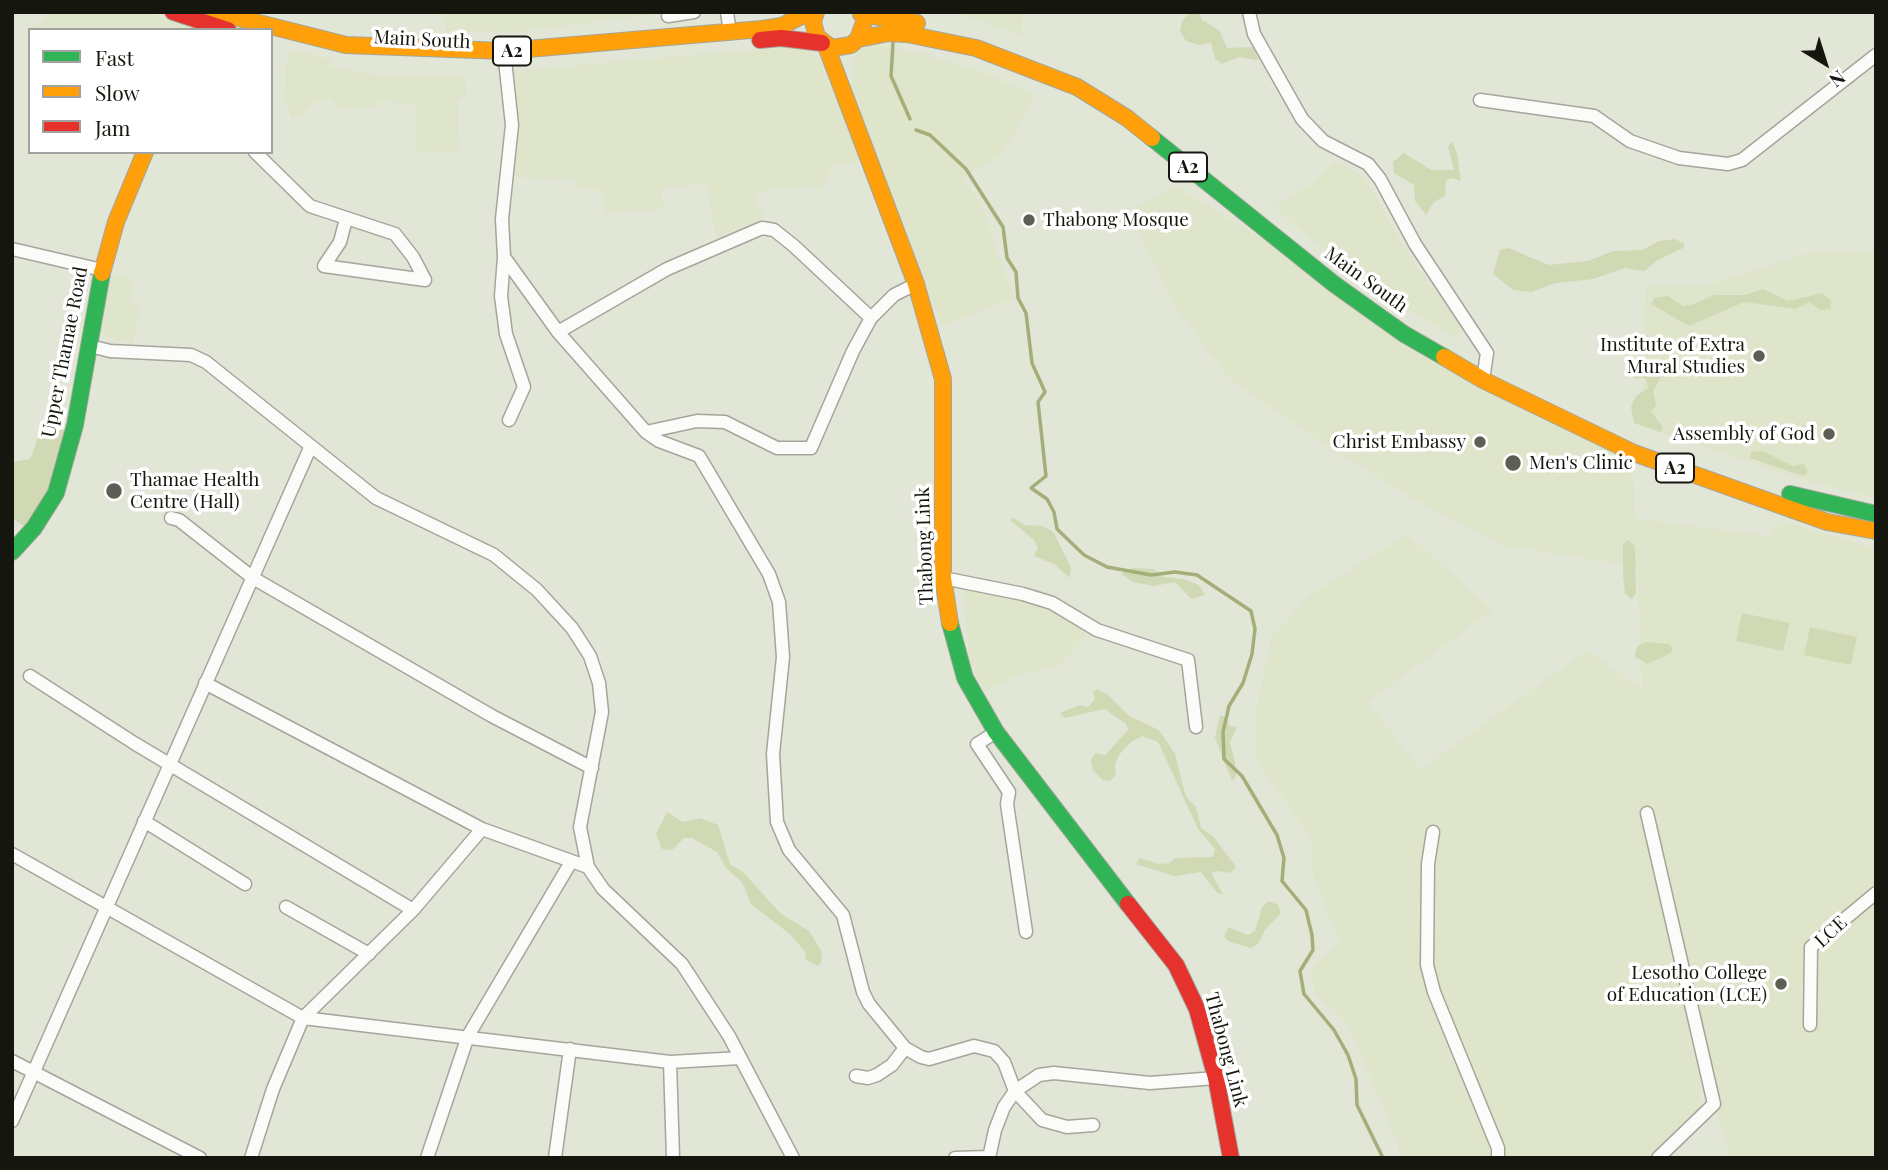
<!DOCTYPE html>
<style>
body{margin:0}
#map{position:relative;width:1888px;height:1170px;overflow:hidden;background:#e2e6d7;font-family:"Playfair Display",serif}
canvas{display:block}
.frame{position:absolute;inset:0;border:14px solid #15170e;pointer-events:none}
.legend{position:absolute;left:28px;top:28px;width:245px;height:126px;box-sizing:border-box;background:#fff;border:2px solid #a1a29f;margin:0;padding:9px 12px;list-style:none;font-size:21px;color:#15170e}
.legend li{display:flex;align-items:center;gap:14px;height:35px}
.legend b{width:35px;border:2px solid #a1a29f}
.north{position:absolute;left:1790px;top:28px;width:70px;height:70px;-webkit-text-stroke:5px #fff;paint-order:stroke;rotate:142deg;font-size:19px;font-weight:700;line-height:28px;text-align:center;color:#15170e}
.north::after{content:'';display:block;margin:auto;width:24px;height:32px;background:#15170e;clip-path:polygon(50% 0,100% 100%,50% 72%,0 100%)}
</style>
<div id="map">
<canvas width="1888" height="1170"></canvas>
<div class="frame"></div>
<ul class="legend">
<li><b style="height:9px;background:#30b455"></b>Fast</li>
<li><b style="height:9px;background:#ff9f0a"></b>Slow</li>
<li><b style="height:9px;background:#e5322d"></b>Jam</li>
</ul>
<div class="north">N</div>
</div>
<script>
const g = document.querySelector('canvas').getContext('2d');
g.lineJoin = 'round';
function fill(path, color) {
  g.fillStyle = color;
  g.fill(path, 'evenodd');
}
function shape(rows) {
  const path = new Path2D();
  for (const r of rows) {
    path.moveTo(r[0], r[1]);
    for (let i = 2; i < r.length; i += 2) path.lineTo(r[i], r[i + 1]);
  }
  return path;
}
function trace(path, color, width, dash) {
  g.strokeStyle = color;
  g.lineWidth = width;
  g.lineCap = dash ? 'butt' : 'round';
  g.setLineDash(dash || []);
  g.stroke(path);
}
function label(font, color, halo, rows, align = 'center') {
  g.font = font + ' "Playfair Display",serif';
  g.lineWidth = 7;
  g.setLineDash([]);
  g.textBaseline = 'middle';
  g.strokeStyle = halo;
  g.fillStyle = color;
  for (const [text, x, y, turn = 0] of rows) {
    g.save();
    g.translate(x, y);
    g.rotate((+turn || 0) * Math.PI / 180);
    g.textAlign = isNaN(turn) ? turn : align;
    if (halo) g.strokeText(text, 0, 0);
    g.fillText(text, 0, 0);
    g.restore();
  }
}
const built = shape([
 [51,12,147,12,194,29,30,30],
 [444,12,671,12,524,31,447,32],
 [956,12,1023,12,1022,36],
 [875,45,916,52,979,71,1034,95,1022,121,1000,156,963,177,982,206,1014,298,942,327,874,150,847,167,836,163,820,189,808,185,772,190,755,196,764,218,716,237,706,184,662,188,663,209,604,212,604,191,576,189,575,179,512,177,511,71,795,46,812,52,821,61,831,90,852,83,852,61,859,50],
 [288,49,331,59,329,67,382,75,465,77,466,98,458,99,459,151,416,152,417,105,379,101,378,108,333,107,332,99,320,99,292,120,284,100],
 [1335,160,1364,177,1414,262,1461,327,1458,339,1407,309,1319,244,1282,215,1276,206,1312,183],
 [1174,186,1632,457,1635,518,1769,536,1780,520,1876,549,1876,1158,1732,1158,1719,1122,1699,1041,1690,1046,1699,1065,1701,1109,1647,1158,1502,1158,1503,1142,1487,1150,1492,1158,1400,1158,1398,1144,1348,1024,1314,993,1312,967,1339,941,1313,876,1312,839,1255,759,1255,714,1272,636,1312,594,1407,534,1484,602,1493,610,1368,702,1420,770,1587,650,1642,689,1637,566,1503,546,1410,497,1324,444,1231,380,1173,304,1128,212],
 [1876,251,1876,498,1809,481,1641,427,1646,286,1704,286,1812,252],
 [110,275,133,279,129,302,141,305,133,344,102,335],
 [962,587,1020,596,1070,615,1087,635,1056,669,1023,672,985,691,970,660]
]);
const green = shape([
 [1191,12,1199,12,1202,20,1220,31,1227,48,1254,47,1258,60,1239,57,1222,64,1215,59,1211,43,1198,45,1186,41,1180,31,1182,21],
 [1452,141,1457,153,1461,181,1451,178,1446,181,1445,196,1434,202,1426,215,1415,201,1414,185,1394,173,1393,162,1404,153,1431,170,1454,170,1448,147],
 [1675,239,1685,244,1683,248,1656,261,1645,271,1625,268,1593,279,1555,283,1532,292,1513,290,1493,274,1500,250,1508,248,1549,265,1588,261,1613,251,1642,250,1659,241],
 [1763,289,1788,301,1822,293,1831,301,1831,309,1820,310,1809,302,1796,309,1744,302,1689,326,1651,304,1654,298,1668,296,1683,306,1692,305,1714,295,1745,295],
 [1640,366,1662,375,1653,391,1656,406,1651,411,1663,428,1661,432,1634,423,1631,407,1636,396,1648,388,1646,378,1634,378,1634,370],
 [42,427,65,430,58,472,28,528,12,519,12,462,30,459],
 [1763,451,1793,466,1804,464,1808,471,1805,476,1800,475,1750,458,1751,452],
 [1013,518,1025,525,1043,526,1054,533,1071,567,1070,578,1054,564,1034,556,1038,547,1033,539,1010,520],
 [1628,540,1635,546,1636,594,1631,599,1625,593,1623,574,1623,544],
 [1132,568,1153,569,1163,577,1184,579,1199,585,1205,595,1191,599,1175,582,1154,586,1133,582,1121,574],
 [1742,613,1790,623,1783,651,1736,641],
 [1810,627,1857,637,1851,665,1804,655],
 [1646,642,1669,644,1673,649,1671,653,1647,664,1634,656,1638,646],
 [1097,689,1107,694,1129,716,1159,730,1175,754,1186,797,1196,807,1201,828,1213,836,1236,867,1230,873,1218,871,1211,873,1223,894,1217,893,1201,872,1174,876,1136,864,1140,858,1159,864,1170,863,1175,858,1213,857,1215,849,1198,829,1158,742,1142,736,1131,742,1119,755,1115,765,1116,775,1110,781,1103,780,1093,771,1091,760,1095,753,1105,755,1128,730,1126,724,1105,709,1065,718,1060,713,1080,705,1088,707,1095,699,1093,692],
 [1220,716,1224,716,1230,726,1237,727,1230,742,1235,763,1236,777,1232,781,1215,738],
 [667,812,683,822,700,818,718,825,730,864,743,872,781,914,809,931,822,952,821,963,817,966,805,959,806,953,791,935,751,904,742,882,726,868,717,852,692,838,684,838,672,850,662,849,656,834],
 [1269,901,1278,905,1281,913,1265,930,1258,944,1251,948,1228,941,1224,936,1228,927,1248,935,1255,931,1262,907]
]);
const stream = shape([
 [893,43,891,76,910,119],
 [916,130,930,135,966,169,1003,227,1007,258,1016,272,1018,298,1026,313,1032,363,1045,392,1038,402,1046,476,1031,488,1047,499,1054,512,1057,529,1084,555,1107,567,1151,575,1175,572,1197,575,1251,611,1255,629,1252,654,1243,683,1229,706,1223,732,1224,759,1242,776,1277,835,1284,858,1282,881,1306,910,1312,935,1313,950,1300,971,1304,994,1334,1030,1348,1055,1356,1079,1357,1105,1383,1158]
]);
const street = shape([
 [727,12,730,33],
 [1249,12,1254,34,1302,119,1323,141,1368,164,1380,179,1415,244,1487,353,1483,380],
 [668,16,694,12],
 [504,51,512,125,502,219,504,257,558,332,646,432,659,441,699,456,769,574,779,602,783,657,773,754,777,822,789,850,843,915,863,992,869,1004,905,1048,921,1057,929,1059,974,1046,994,1051,1004,1062,1015,1091,1042,1120,1067,1127,1093,1125],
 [1480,100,1594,116,1630,141,1679,158,1728,164,1742,160,1876,55],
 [255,152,310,206,395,234,413,257,425,280],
 [346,219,340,242,324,266,425,280],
 [12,249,102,270],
 [504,257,501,296,506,334,524,387,509,420],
 [558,332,667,269,762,228,774,230,794,246,871,318],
 [90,346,110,351,191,355,206,362,376,498,494,555,537,590,572,628,590,656,599,683,602,712,580,827,588,867,603,889,682,964,729,1036,793,1158],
 [646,432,697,421,725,422,777,448,811,448,853,351,871,318,894,295,916,284],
 [171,518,179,520,253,578,492,716,592,768],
 [943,578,1023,594,1052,603,1097,630,1188,660,1196,727],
 [30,676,134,743,413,910],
 [205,683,482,829,588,867],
 [996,732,977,744,1009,792,1007,804,1026,932],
 [1647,813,1714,1104,1658,1158],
 [144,821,245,884],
 [1433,832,1428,864,1427,965,1434,992,1498,1148,1498,1158],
 [12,854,303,1018,670,1062,740,1058],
 [286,907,369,954],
 [1810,1025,1811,947,1876,893],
 [12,1061,200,1158],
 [670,1062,673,1158],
 [856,1076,868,1078,877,1075,892,1065,905,1048],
 [12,1121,310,448],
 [251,1158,273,1089,303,1018,413,910,482,829],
 [427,1158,468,1036,571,862],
 [555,1158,570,1049],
 [955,1158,989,1157],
 [989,1158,995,1130,1004,1107,1015,1091,1039,1075,1054,1073,1150,1083,1216,1078]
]);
const fast = shape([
 [1152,138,1334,284,1404,334,1444,357],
 [1790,494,1876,514],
 [12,552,34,528,56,493,75,425,102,273],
 [950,623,965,678,996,732,1128,904]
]);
const slow = shape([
 [215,12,346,45,504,51,762,29,782,26,809,12],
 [816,12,813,22,817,37,832,48,851,45,858,39,863,25],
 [861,14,917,23],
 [858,39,889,33,907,34,976,48,1077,87,1127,118,1152,138],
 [826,46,916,284,943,379,943,578,950,623],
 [102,273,116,222,145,152],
 [1444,357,1483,380,1634,453,1827,522,1876,531]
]);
const jam = shape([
 [173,12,228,30],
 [760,40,781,38,822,43],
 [1128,904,1176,965,1197,1009,1216,1078,1231,1158]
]);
const markers = [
 [1029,220,7,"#5d5f54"],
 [1759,356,7,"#5d5f54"],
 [1829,434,7,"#5d5f54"],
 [1480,442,7,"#5d5f54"],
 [1513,463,9,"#5d5f54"],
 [114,491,9,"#5d5f54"],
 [1781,984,7,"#5d5f54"]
];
const shields = [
 [512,51,38],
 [1188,167,38],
 [1675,468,38]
];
const shieldNames = [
 ["A2",512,51],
 ["A2",1188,167],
 ["A2",1675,468]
];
const streetNames = [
 ["Main South",422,40,3],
 ["Main South",1366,280,36],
 ["Upper Thamae Road",65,352,-79],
 ["Thabong Link",925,546,-92],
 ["LCE",1831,932,-43],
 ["Thabong Link",1226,1050,75]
];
const poiNames = [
 ["Thabong Mosque",1043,220,"left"],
 ["Institute of Extra",1745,345],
 ["Mural Studies",1745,367],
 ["Assembly of God",1815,434],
 ["Christ Embassy",1466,442],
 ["Men's Clinic",1529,463,"left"],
 ["Thamae Health",130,480,"left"],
 ["Centre (Hall)",130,502,"left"],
 ["Lesotho College",1767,973],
 ["of Education (LCE)",1767,995]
];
fill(built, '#dfe5cb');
fill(green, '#d0d9b3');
trace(stream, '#a4ae79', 3.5);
trace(street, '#a3a69a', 15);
trace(fast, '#a3a69a', 18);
trace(slow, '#a3a69a', 18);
trace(jam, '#a3a69a', 18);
trace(street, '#fbfbf9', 12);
trace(fast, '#30b455', 16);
trace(slow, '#ff9f0a', 16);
trace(jam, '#e5322d', 16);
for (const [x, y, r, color] of markers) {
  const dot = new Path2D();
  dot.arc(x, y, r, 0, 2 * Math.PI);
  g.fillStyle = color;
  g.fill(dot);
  trace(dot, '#fff', 2.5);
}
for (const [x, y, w] of shields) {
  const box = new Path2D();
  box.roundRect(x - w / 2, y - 14.5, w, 29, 5);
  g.fillStyle = '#fff';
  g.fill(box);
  trace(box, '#15170e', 2);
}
label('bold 18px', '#15170e', null, shieldNames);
label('19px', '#15170e', '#fff', streetNames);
label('19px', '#15170e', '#fff', poiNames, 'right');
</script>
